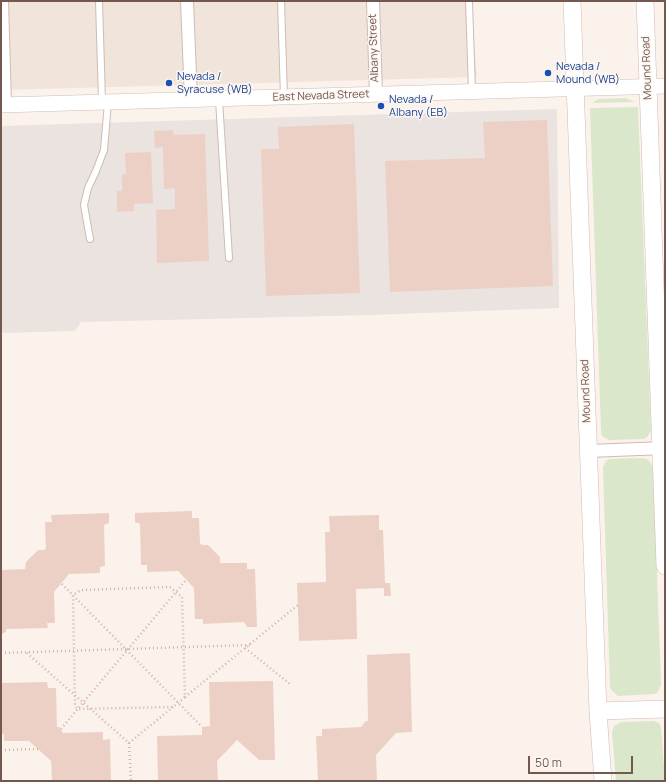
<!DOCTYPE html>
<style>
body{margin:0}
#map{position:relative;width:666px;height:782px;overflow:hidden;background:#fbf2eb;font-family:Manrope,sans-serif}
canvas{display:block}
.frame{position:absolute;inset:0;border:2px solid #735850;pointer-events:none}
.scale{position:absolute;left:528px;top:756px;width:105px;height:18px;box-sizing:border-box;border:2px solid #735850;border-top:0;padding-left:5px;font-size:12px;line-height:14px;white-space:nowrap;color:#735850;-webkit-text-stroke:3px #fdf7f1;paint-order:stroke}
</style>
<div id="map">
<canvas width="666" height="782"></canvas>
<div class="frame"></div>
<div class="scale">50 m</div>
</div>
<script>
const g = document.querySelector('canvas').getContext('2d');
g.lineJoin = 'round';
function fill(path, color) {
  g.fillStyle = color;
  g.fill(path, 'evenodd');
}
function shape(rows) {
  const path = new Path2D();
  for (const r of rows) {
    path.moveTo(r[0], r[1]);
    for (let i = 2; i < r.length; i += 2) path.lineTo(r[i], r[i + 1]);
  }
  return path;
}
function trace(path, color, width, dash) {
  g.strokeStyle = color;
  g.lineWidth = width;
  g.lineCap = dash ? 'butt' : 'round';
  g.setLineDash(dash || []);
  g.stroke(path);
}
function label(font, color, halo, rows, align = 'center') {
  g.font = font + ' Manrope,sans-serif';
  g.lineWidth = 3;
  g.setLineDash([]);
  g.textBaseline = 'middle';
  g.strokeStyle = halo;
  g.fillStyle = color;
  for (const [text, x, y, turn = 0] of rows) {
    g.save();
    g.translate(x, y);
    g.rotate((+turn || 0) * Math.PI / 180);
    g.textAlign = isNaN(turn) ? turn : align;
    if (halo) g.strokeText(text, 0, 0);
    g.fillText(text, 0, 0);
    g.restore();
  }
}
const residential = shape([
 [1,1,470,1,477,77,1,90]
]);
const industrial = shape([
 [557,109,559,308,370,315,81,322,75,331,1,333,1,126]
]);
const green = shape([
 [625,98,635,102,592,103,599,99],
 [638,107,651,431,647,437,644,439,609,440,602,436,601,430,590,108],
 [643,458,649,460,653,468,661,684,658,692,654,694,618,696,612,691,610,687,603,467,606,461,609,459],
 [654,721,660,724,661,727,665,781,616,781,612,733,614,726,621,722]
]);
const building = shape([
 [547,120,553,286,390,292,385,161,485,158,483,122],
 [354,124,360,293,266,296,261,149,279,149,278,127],
 [173,130,174,135,205,134,209,261,157,263,156,210,175,209,175,188,164,189,163,147,155,148,154,131],
 [151,152,153,203,134,204,134,211,117,212,117,191,122,191,122,174,126,174,125,153],
 [192,511,192,518,199,518,200,543,202,545,208,545,220,557,220,563,247,563,247,569,255,569,257,627,247,627,244,622,203,624,203,619,195,619,194,588,178,571,147,572,147,565,141,565,140,524,135,522,135,513],
 [109,513,109,523,104,525,105,566,100,567,100,573,69,574,54,592,55,623,47,623,48,628,6,629,6,632,1,634,1,570,25,569,26,562,38,550,44,550,46,548,45,522,52,522,51,515],
 [379,515,379,530,383,530,385,583,390,583,391,596,384,596,384,588,356,589,357,639,299,641,297,583,326,582,325,532,330,532,329,516],
 [410,653,412,732,396,733,376,755,377,781,318,781,316,736,322,736,322,729,361,727,366,721,368,721,367,655],
 [273,681,275,760,259,760,237,740,217,761,218,781,158,781,157,736,202,735,202,727,210,726,209,682],
 [47,682,48,688,56,688,57,727,59,727,63,733,103,732,103,740,110,739,111,781,52,781,51,761,29,741,4,741,4,734,1,734,1,683]
]);
const path = shape([
 [62,584,202,727],
 [170,587,182,597,185,697,173,707,78,709,75,706,73,595,81,590,170,587],
 [245,648,290,684],
 [1,653,250,645],
 [27,653,129,743,131,781],
 [185,697,298,605],
 [61,729,186,580],
 [129,743,173,707],
 [1,750,38,749]
]);
const service = shape([
 [99,1,102,101],
 [281,1,284,97],
 [469,1,472,91],
 [219,100,229,258],
 [90,239,84,205,88,188,96,171,104,150,108,102]
]);
const minor = shape([
 [2,1,5,105],
 [187,1,191,100],
 [373,1,376,95],
 [588,451,665,448]
]);
const tertiary = shape([
 [1,105,665,86]
]);
const secondary = shape([
 [572,1,598,711,603,781],
 [645,1,665,566],
 [598,711,665,709]
]);
const markers = [
 [548,73,4,"#1a4fb4"],
 [169,83,4,"#1a4fb4"],
 [381,106,4,"#1a4fb4"]
];
const streetNames = [
 ["Albany Street",374,48,-92],
 ["Mound Road",647,68,-92],
 ["East Nevada Street",321,96,-2],
 ["Mound Road",586,391,-92]
];
const transitNames = [
 ["Nevada /",556,67],
 ["Mound (WB)",556,80],
 ["Nevada /",177,77],
 ["Syracuse (WB)",177,90],
 ["Nevada /",389,100],
 ["Albany (EB)",389,113]
];
fill(residential, '#f1e4da');
fill(industrial, '#eae3e0');
fill(green, '#dae7ca');
fill(building, '#edd0c5');
trace(service, '#cebcb4', 8);
trace(minor, '#cebcb4', 14);
trace(tertiary, '#cebcb4', 16);
trace(secondary, '#d0bbb2', 18);
trace(path, '#d2b3a8', 2.5, [1, 3]);
trace(service, '#fff', 6);
trace(minor, '#fff', 12);
trace(tertiary, '#fff', 15);
trace(secondary, '#fff', 17);
for (const [x, y, r, color] of markers) {
  const dot = new Path2D();
  dot.arc(x, y, r, 0, 2 * Math.PI);
  g.fillStyle = color;
  g.fill(dot);
  trace(dot, '#fdf7f1', 1.5);
}
label('11px', '#735850', '#fdf7f1', streetNames);
label('11px', '#164399', '#fdf7f1', transitNames, 'left');
</script>
